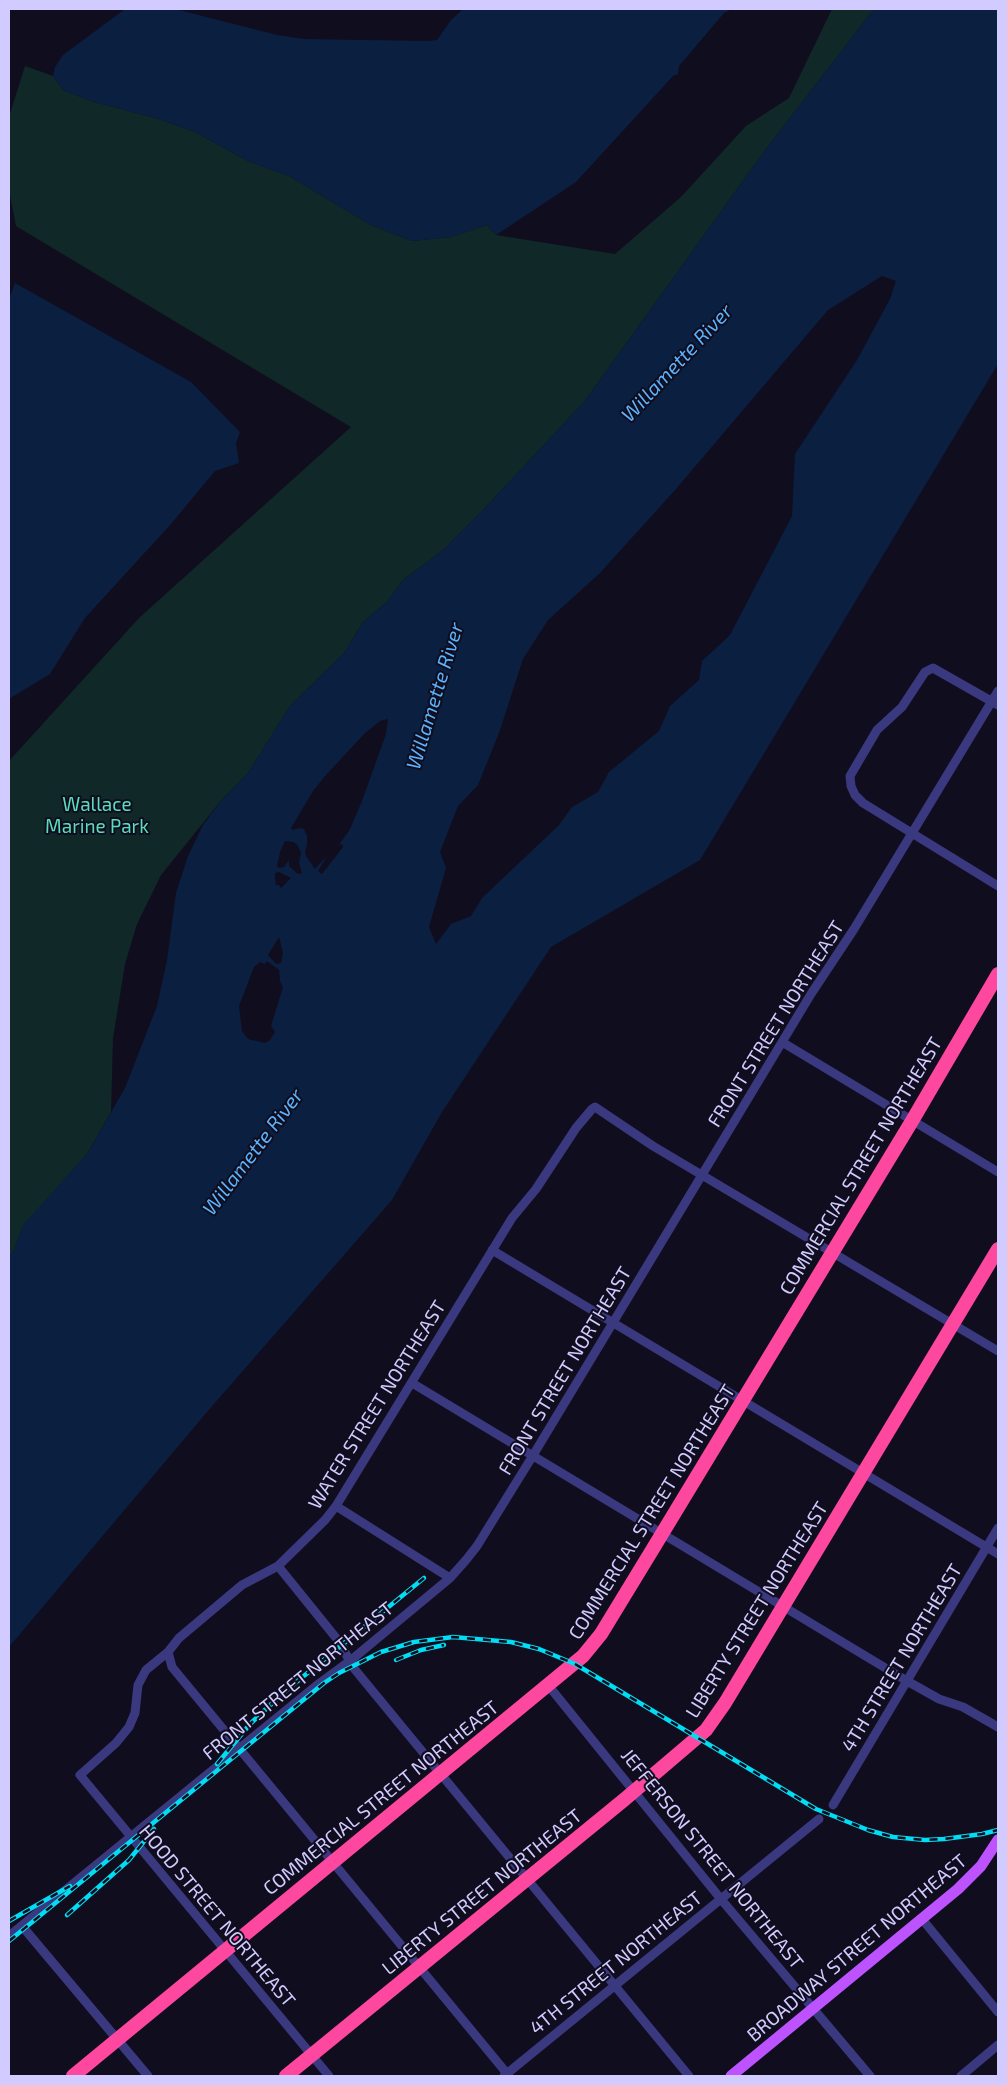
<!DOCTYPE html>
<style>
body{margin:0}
#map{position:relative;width:1007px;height:2085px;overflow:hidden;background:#100d1f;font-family:"Exo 2",sans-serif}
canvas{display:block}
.frame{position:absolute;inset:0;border:10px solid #d1cbff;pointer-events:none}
</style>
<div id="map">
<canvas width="1007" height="2085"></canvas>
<div class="frame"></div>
</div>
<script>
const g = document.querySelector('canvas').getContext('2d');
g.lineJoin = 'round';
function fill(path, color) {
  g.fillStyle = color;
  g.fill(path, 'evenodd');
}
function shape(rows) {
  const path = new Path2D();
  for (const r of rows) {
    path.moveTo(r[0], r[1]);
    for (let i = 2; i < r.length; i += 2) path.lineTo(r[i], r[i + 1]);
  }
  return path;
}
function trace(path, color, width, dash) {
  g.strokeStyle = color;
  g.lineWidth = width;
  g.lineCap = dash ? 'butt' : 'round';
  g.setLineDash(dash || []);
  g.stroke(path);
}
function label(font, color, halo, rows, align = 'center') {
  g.font = font + ' "Exo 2",sans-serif';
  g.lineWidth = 4;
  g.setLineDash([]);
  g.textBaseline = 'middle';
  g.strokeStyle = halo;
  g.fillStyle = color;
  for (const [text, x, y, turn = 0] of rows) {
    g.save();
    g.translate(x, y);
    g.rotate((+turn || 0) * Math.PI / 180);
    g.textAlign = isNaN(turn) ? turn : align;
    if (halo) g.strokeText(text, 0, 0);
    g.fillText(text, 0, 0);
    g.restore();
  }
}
const green = shape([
 [832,9,874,9,766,149,584,402,483,510,442,551,403,580,387,602,363,622,344,653,290,706,248,773,220,802,161,875,137,924,125,964,113,1038,111,1112,87,1154,23,1226,13,1252,9,1257,9,761,139,618,351,427,16,226,9,190,9,117,25,66,53,76,63,90,94,102,156,118,195,132,248,161,289,176,371,225,412,241,451,237,487,225,496,235,615,254,681,197,746,126,789,98]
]);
const water = shape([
 [125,9,175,9,277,35,305,39,428,41,437,40,451,20,463,9,732,9,724,13,679,66,678,74,673,76,576,182,496,235,487,225,451,237,412,241,371,225,289,176,248,161,195,132,156,118,94,102,63,90,53,76,55,67,63,55],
 [874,9,998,9,998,364,700,860,551,947,442,1112,392,1200,207,1412,9,1647,9,1257,13,1252,22,1226,87,1154,125,1088,157,1006,167,960,176,893,188,856,203,825,220,802,248,773,290,706,344,653,363,622,387,602,403,580,442,551,483,510,584,402,766,149],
 [882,276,896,281,890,299,857,360,795,454,792,516,730,635,702,661,699,680,670,706,659,731,609,772,598,792,572,807,559,825,482,898,471,916,451,924,436,944,429,927,446,868,440,852,458,806,478,785,499,733,523,659,548,620,599,574,676,489,828,310],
 [388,719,386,734,362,801,350,829,339,845,342,844,343,847,322,874,318,871,327,856,315,869,306,856,305,851,307,845,307,836,304,829,300,828,292,830,291,828,313,791,326,775,365,733,380,721],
 [285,841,294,842,298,846,301,853,299,863,302,873,298,874,289,866,289,860,284,867,279,868,277,866,280,852],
 [279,872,291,878,281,888,279,885,276,885,275,878,275,873],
 [279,937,283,953,281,963,276,964,268,955],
 [267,961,279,970,280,981,283,987,271,1026,275,1032,270,1040,265,1043,248,1039,242,1031,239,1006,254,967,260,962,265,964],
 [15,283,191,382,240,432,236,443,239,463,215,471,171,524,85,618,50,674,9,699,9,299]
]);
const minor = shape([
 [998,705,933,668,925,672,902,707,877,730,850,776,851,786,855,795,863,803,998,886],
 [782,1042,998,1172],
 [492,1250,998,1554],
 [412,1383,907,1681,939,1699,963,1707,998,1727],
 [336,1506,450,1578],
 [278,1566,341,1644,352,1666,689,2076],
 [168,1652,172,1667,509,2076],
 [548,1685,720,1898,870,2076],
 [833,1805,998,1528],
 [922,1919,998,2012],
 [22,1926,148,2076],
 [9,1936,316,1686,350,1661,450,1578,466,1560,477,1546,532,1457,811,994,854,929,998,691],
 [329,2076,80,1775,116,1743,129,1727,135,1713,138,1685,146,1670,168,1652,179,1638,242,1585,278,1566,325,1520,336,1506,512,1218,536,1189,576,1128,592,1109,595,1107,653,1146,998,1351],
 [504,2076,819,1819],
 [961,2076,998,2045]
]);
const major = shape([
 [731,2076,958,1889,981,1866,998,1840]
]);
const highway = shape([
 [73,2076,583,1656,601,1634,654,1547,912,1121,998,974],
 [286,2076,625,1799,706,1730,725,1703,998,1249]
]);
const rail = shape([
 [396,1660,421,1650,444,1645],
 [217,1764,250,1724,283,1693,424,1578],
 [67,1915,129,1860,154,1829],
 [9,1921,70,1886],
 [9,1941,324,1683,339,1673,381,1652,414,1642,453,1637,511,1642,539,1649,575,1664,816,1809,868,1830,893,1837,925,1840,944,1839,982,1834,998,1830]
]);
const parkNames = [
 ["Wallace",97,805],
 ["Marine Park",97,827]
];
const streetNames = [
 ["FRONT STREET NORTHEAST",776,1024,-58],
 ["COMMERCIAL STREET NORTHEAST",861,1166,-59],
 ["FRONT STREET NORTHEAST",565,1371,-59],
 ["WATER STREET NORTHEAST",377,1405,-58],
 ["COMMERCIAL STREET NORTHEAST",652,1512,-58],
 ["LIBERTY STREET NORTHEAST",757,1610,-58],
 ["4TH STREET NORTHEAST",902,1658,-59],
 ["FRONT STREET NORTHEAST",298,1681,-39],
 ["COMMERCIAL STREET NORTHEAST",381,1798,-39],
 ["JEFFERSON STREET NORTHEAST",712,1859,51],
 ["LIBERTY STREET NORTHEAST",482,1892,-39],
 ["HOOD STREET NORTHEAST",217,1916,50],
 ["BROADWAY STREET NORTHEAST",857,1948,-40],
 ["4TH STREET NORTHEAST",616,1963,-39]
];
const waterNames = [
 ["Willamette River",677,363,-47],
 ["Willamette River",435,696,-73],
 ["Willamette River",253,1152,-53]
];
fill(green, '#102928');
fill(water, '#0b1f40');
trace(minor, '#3a387e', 9);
trace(major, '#bd53fe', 11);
trace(highway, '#fe479f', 14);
trace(rail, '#01ddf4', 4.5);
trace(rail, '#100d1f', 2.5, [8]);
label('19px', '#58debc', '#100d1f', parkNames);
label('19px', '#d1cbff', '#100d1f', streetNames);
label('italic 20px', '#5ab3fe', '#100d1f', waterNames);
</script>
